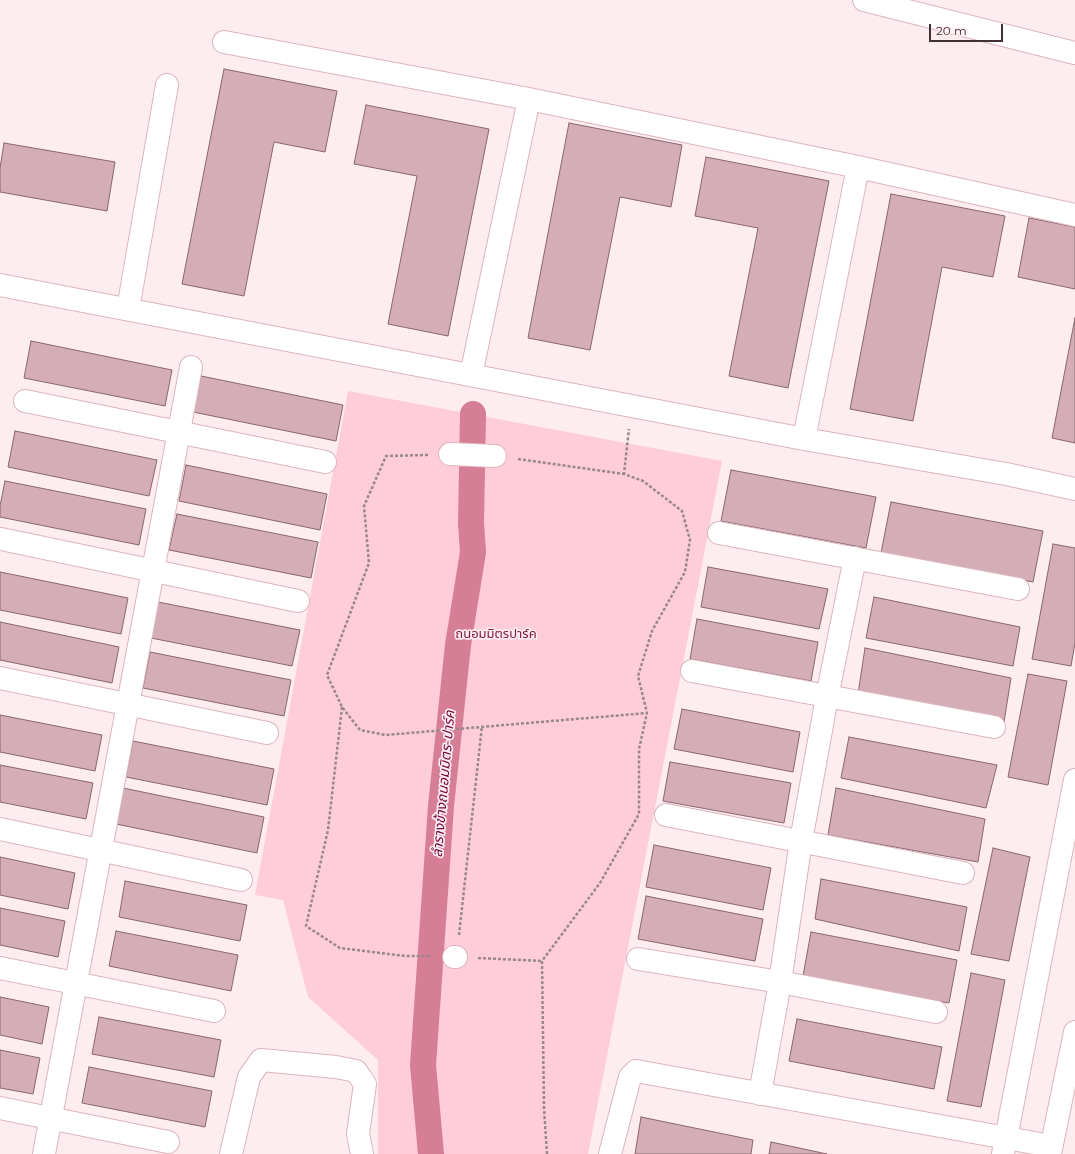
<!DOCTYPE html>
<meta charset="utf-8">
<style>
body{margin:0}
#map{position:relative;width:1075px;height:1154px;overflow:hidden;background:#fdecf0;font-family:Montserrat,sans-serif}
canvas{display:block}
.scale{position:absolute;left:929px;top:24px;width:74px;height:18px;box-sizing:border-box;border:2px solid #403034;border-top:0;padding-left:5px;font-size:12px;line-height:14px;white-space:nowrap;color:#403034;-webkit-text-stroke:3px #fdecf0;paint-order:stroke}
</style>
<div id="map">
<canvas width="1075" height="1154"></canvas>
<div class="scale">20 m</div>
</div>
<script>
const g = document.querySelector('canvas').getContext('2d');
g.lineJoin = 'round';
function fill(path, color) {
  g.fillStyle = color;
  g.fill(path, 'evenodd');
}
function shape(rows) {
  const path = new Path2D();
  for (const r of rows) {
    path.moveTo(r[0], r[1]);
    for (let i = 2; i < r.length; i += 2) path.lineTo(r[i], r[i + 1]);
  }
  return path;
}
function trace(path, color, width, dash) {
  g.strokeStyle = color;
  g.lineWidth = width;
  g.lineCap = dash ? 'butt' : 'round';
  g.setLineDash(dash || []);
  g.stroke(path);
}
function label(font, color, halo, rows, align = 'center') {
  g.font = font + ' Montserrat,"Noto Sans Thai",sans-serif';
  g.lineWidth = 3.5;
  g.setLineDash([]);
  g.textBaseline = 'middle';
  g.strokeStyle = halo;
  g.fillStyle = color;
  for (const [text, x, y, turn = 0] of rows) {
    g.save();
    g.translate(x, y);
    g.rotate((+turn || 0) * Math.PI / 180);
    g.textAlign = isNaN(turn) ? turn : align;
    if (halo) g.strokeText(text, 0, 0);
    g.fillText(text, 0, 0);
    g.restore();
  }
}
const green = shape([
 [348,391,722,461,588,1154,378,1154,378,1060,308,997,283,900,255,895]
]);
const canal = shape([
 [431,1154,423,1065,441,806,458,645,473,552,471,523,473,414]
]);
const building = shape([
 [224,69,337,91,325,152,274,142,244,296,182,284,224,69],
 [366,105,489,129,448,336,388,324,417,176,354,164,366,105],
 [569,123,682,145,671,207,620,197,590,350,528,338,569,123],
 [4,143,115,162,107,211,0,192,0,168,4,143],
 [706,157,829,181,788,388,729,376,758,228,695,216,706,157],
 [891,194,1005,216,993,277,942,267,913,421,850,409,891,194],
 [1029,218,1075,227,1075,289,1018,277,1029,218],
 [1075,318,1075,443,1052,438,1075,318],
 [31,341,172,370,165,406,24,378,31,341],
 [201,376,343,405,336,441,193,412,201,376],
 [15,431,157,460,149,496,8,467,15,431],
 [186,465,327,494,320,530,179,501,186,465],
 [731,470,876,497,866,548,721,521,731,470],
 [5,481,146,509,139,545,0,517,0,506,5,481],
 [891,502,1043,531,1033,582,881,553,891,502],
 [177,514,318,542,311,578,169,550,177,514],
 [1053,544,1075,548,1075,643,1071,666,1032,659,1053,544],
 [708,567,828,589,819,629,701,607,708,567],
 [0,572,128,598,121,634,0,610,0,572],
 [874,597,1020,627,1013,666,866,638,874,597],
 [158,602,300,630,292,666,151,638,158,602],
 [697,619,818,642,811,681,690,659,697,619],
 [0,622,119,647,112,683,0,660,0,622],
 [865,648,1011,678,1004,722,858,694,865,648],
 [150,652,291,680,284,716,143,688,150,652],
 [1028,674,1067,681,1048,785,1008,777,1028,674],
 [682,709,800,732,793,772,674,749,682,709],
 [0,715,102,735,95,771,0,752,0,715],
 [849,737,997,765,986,808,841,778,849,737],
 [133,741,274,769,267,805,126,777,133,741],
 [670,762,791,783,784,823,663,801,670,762],
 [0,765,93,783,86,819,0,802,0,765],
 [123,788,264,817,257,853,116,824,123,788],
 [836,788,985,819,978,862,828,835,836,788],
 [654,845,771,868,763,910,646,887,654,845],
 [993,848,1030,857,1009,961,971,954,993,848],
 [0,857,75,873,68,909,0,895,0,857],
 [821,879,967,907,959,951,815,919,821,879],
 [125,881,247,905,240,941,119,917,125,881],
 [646,896,763,919,755,961,638,939,646,896],
 [0,908,65,921,58,957,0,945,0,908],
 [116,931,238,955,231,991,109,966,116,931],
 [811,932,957,960,949,1003,803,976,811,932],
 [971,973,1005,980,981,1107,947,1101,971,973],
 [0,997,49,1007,42,1044,0,1035,0,997],
 [99,1017,221,1040,214,1077,92,1054,99,1017],
 [797,1019,942,1047,934,1089,789,1061,797,1019],
 [0,1050,40,1058,33,1094,0,1088,0,1050],
 [89,1067,212,1091,205,1127,82,1103,89,1067],
 [641,1117,753,1140,751,1154,635,1154,641,1117],
 [771,1142,827,1154,769,1154,771,1142]
]);
const path = shape([
 [428,455,386,456,364,506,369,563,327,675,342,707,360,730,386,735,647,713],
 [518,459,624,474],
 [342,707,328,830,306,926,340,948,405,956,432,956],
 [459,935,482,726],
 [478,958,542,961],
 [547,1154,544,1108,542,961,600,883,639,814,639,749,647,713,638,676,652,631,685,572,690,540,682,511,643,481,624,474,629,429]
]);
const minor = shape([
 [864,0,1075,53],
 [224,42,529,99,858,167,1075,215],
 [0,285,804,439,1006,474,1075,489],
 [128,309,167,85],
 [471,375,529,99],
 [25,401,325,462],
 [804,439,858,167],
 [450,454,495,456],
 [719,533,1018,589],
 [1,539,298,601],
 [692,671,994,727],
 [0,678,267,733],
 [666,815,963,873],
 [0,829,241,880],
 [454,957,456,957],
 [638,959,780,982,936,1012],
 [0,968,214,1011],
 [760,1094,780,982,801,841,827,697,855,558],
 [0,1108,168,1142],
 [44,1154,191,367],
 [231,1154,249,1077,261,1060,336,1067,356,1071,365,1084,358,1134,362,1154],
 [610,1154,630,1077,636,1071,1051,1146],
 [1003,1154,1075,780],
 [1050,1154,1075,1032]
]);
const parkNames = [
 ["ถนอมมิตรปาร์ค",496,634]
];
const waterNames = [
 ["ลำรางข้างถนอมมิตร-ปาร์ค",444,784,-85]
];
fill(green, '#fecdd9');
trace(canal, '#d77e97', 26);
fill(building, '#d4adb7');
trace(building, '#89666f', 1);
trace(minor, '#dcb5be', 24);
trace(path, '#98888c', 2.5, [3, 2]);
trace(minor, '#fff', 22);
label('13px', '#841b45', '#fdecf0', parkNames);
label('italic 14px', '#740438', '#fdecf0', waterNames);
</script>
